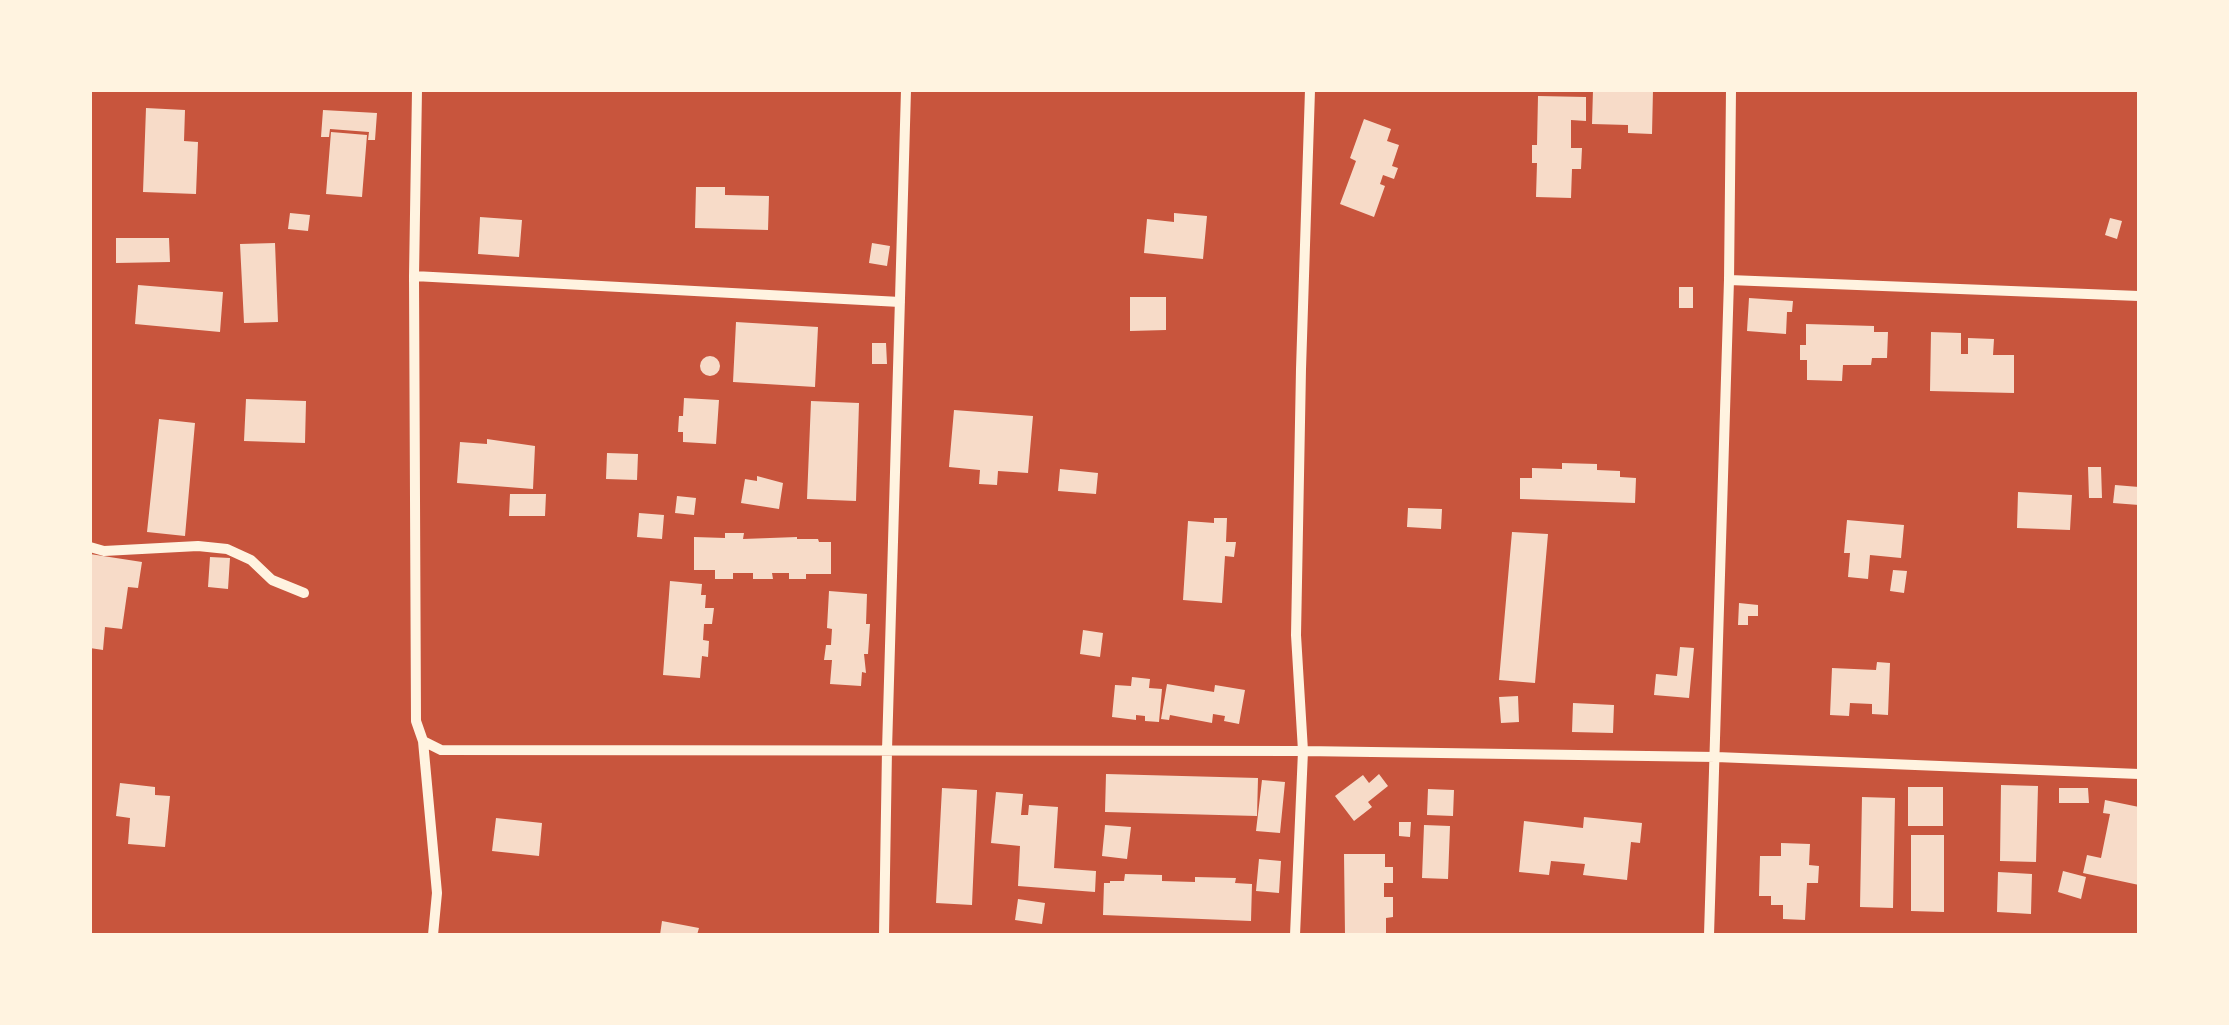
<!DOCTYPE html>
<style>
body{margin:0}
#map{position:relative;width:2229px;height:1025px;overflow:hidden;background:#c8553d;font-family:Helvetica,sans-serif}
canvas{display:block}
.frame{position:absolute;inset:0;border:92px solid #fff3e0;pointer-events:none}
</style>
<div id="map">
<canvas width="2229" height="1025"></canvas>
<div class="frame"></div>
</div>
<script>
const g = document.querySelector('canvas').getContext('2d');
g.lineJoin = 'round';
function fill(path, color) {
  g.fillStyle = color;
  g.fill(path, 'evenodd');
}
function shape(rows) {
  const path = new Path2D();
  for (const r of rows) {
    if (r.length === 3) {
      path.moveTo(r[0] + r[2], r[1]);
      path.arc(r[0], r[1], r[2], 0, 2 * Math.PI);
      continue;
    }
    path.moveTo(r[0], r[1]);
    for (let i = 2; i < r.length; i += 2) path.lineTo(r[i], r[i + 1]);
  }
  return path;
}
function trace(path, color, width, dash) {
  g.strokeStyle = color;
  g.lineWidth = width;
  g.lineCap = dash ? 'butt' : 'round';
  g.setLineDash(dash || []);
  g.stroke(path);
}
const building = shape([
 [1593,90,1627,92,1627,90,1653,90,1652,134,1628,133,1628,125,1592,124],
 [1538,96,1586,97,1586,121,1571,120,1571,148,1582,148,1581,169,1572,169,1571,198,1536,197,1537,163,1532,163,1532,145,1537,145],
 [146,108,185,110,184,141,198,142,196,194,143,192],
 [323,110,377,113,375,140,368,140,369,132,330,129,329,137,321,137],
 [1364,119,1391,129,1387,141,1399,145,1392,166,1398,168,1394,179,1383,175,1380,184,1385,186,1374,217,1340,204,1356,161,1350,158],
 [331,132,367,135,362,197,326,194],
 [696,187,725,187,725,195,769,196,768,230,695,228],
 [290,213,310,215,308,231,288,229],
 [1174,213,1207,216,1203,259,1144,253,1147,219,1174,222],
 [480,217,522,220,519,257,478,254],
 [2110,218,2122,221,2117,239,2105,235],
 [116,238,169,238,170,262,116,263],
 [275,243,278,322,244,323,240,244],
 [872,243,890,246,887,266,869,263],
 [138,285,223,292,220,332,135,324],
 [1679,287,1693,287,1693,308,1679,308],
 [1130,297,1166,297,1166,330,1130,331],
 [1749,298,1793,301,1792,312,1787,312,1786,334,1747,331],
 [736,322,818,327,815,387,733,382],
 [1806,324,1874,326,1874,332,1888,332,1887,358,1872,358,1871,365,1843,365,1842,381,1807,380,1807,360,1800,360,1800,345,1806,345],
 [1931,332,1961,333,1961,354,1968,354,1968,338,1994,339,1993,355,2014,355,2014,393,1930,391],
 [872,343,886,343,887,364,872,364],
 [710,366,10],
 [684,398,719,400,716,444,683,442,683,432,678,432,679,416,683,416],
 [246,399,306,401,305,443,244,441],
 [811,401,859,403,856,501,807,499],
 [954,410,1033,416,1028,473,998,471,997,485,979,484,980,470,949,467],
 [159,419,195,423,185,536,147,532],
 [487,439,535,446,533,489,457,483,460,442,487,444],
 [607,453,638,454,637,480,606,479],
 [1562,463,1597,464,1597,470,1620,471,1620,477,1636,478,1635,503,1520,499,1520,478,1532,478,1532,468,1562,469],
 [2088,467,2101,467,2102,498,2089,498],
 [1060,469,1098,473,1096,494,1058,491],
 [757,476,783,483,779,509,741,503,745,479,757,481],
 [2115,485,2139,487,2139,505,2113,503],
 [2018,492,2072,495,2070,530,2017,528],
 [510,494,546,494,545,516,509,516],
 [677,496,696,498,694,515,675,513],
 [1408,508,1442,509,1441,529,1407,527],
 [639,513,664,515,662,539,637,537],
 [1214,518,1227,518,1226,542,1236,542,1234,557,1225,556,1222,603,1183,600,1188,521,1214,523],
 [1847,520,1904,525,1901,558,1870,555,1868,579,1848,577,1850,553,1844,553],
 [1512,532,1548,534,1535,683,1499,680],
 [725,533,744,533,743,539,797,537,797,539,818,539,819,542,831,542,831,574,806,574,806,579,789,579,789,573,772,573,773,579,753,579,753,573,733,573,733,579,715,579,715,570,694,570,694,537,725,538],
 [90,554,142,562,138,588,128,587,122,629,105,627,103,650,90,648],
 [210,557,230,558,228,589,208,587],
 [1893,570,1907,571,1904,593,1890,591],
 [670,581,702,584,701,595,706,595,705,608,714,608,712,624,704,624,703,640,709,641,708,657,702,656,700,678,663,675],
 [829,591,867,594,866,624,870,624,868,654,864,654,866,673,862,672,861,686,830,684,832,660,824,660,826,645,831,645,832,629,827,628],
 [1739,603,1758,605,1758,616,1748,616,1748,625,1738,625],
 [1083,630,1103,633,1100,657,1080,654],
 [1680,647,1694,648,1689,698,1654,695,1656,674,1677,676],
 [1877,662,1890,663,1888,715,1872,714,1872,704,1850,703,1849,716,1830,715,1832,668,1876,670],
 [1132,677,1150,679,1149,688,1162,689,1159,722,1145,721,1145,716,1136,715,1136,720,1112,717,1115,685,1131,686],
 [1167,684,1214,692,1215,685,1245,690,1239,724,1224,721,1225,716,1213,714,1212,723,1170,715,1169,720,1161,719],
 [1518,696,1519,722,1501,723,1499,697],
 [1573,703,1614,705,1613,733,1572,732],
 [1106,774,1258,778,1257,816,1105,812],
 [1379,774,1388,786,1368,802,1372,807,1354,821,1335,796,1363,775,1369,783],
 [1262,780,1285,782,1280,833,1256,831],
 [120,783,155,787,155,795,170,796,165,847,128,844,130,818,116,816],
 [2001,785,2038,786,2036,862,2000,861],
 [1908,787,1943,787,1943,826,1908,826],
 [942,788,977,790,972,905,936,903],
 [2059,788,2088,788,2089,803,2059,803],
 [1428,789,1454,790,1453,816,1427,815],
 [996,792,1023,794,1021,815,1028,815,1029,805,1058,807,1054,868,1096,871,1095,892,1018,886,1020,846,991,843],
 [1862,797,1895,798,1893,908,1860,907],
 [2105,800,2139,807,2139,885,2083,873,2087,855,2101,858,2110,814,2103,813],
 [1584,817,1642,823,1640,843,1631,842,1627,880,1583,875,1585,864,1551,861,1549,875,1519,872,1524,821,1583,828],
 [496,818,542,823,539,856,492,851],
 [1399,822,1411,822,1410,837,1399,836],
 [1105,825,1131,827,1127,859,1102,856],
 [1424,825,1450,826,1448,879,1422,878],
 [1911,835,1944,835,1944,912,1911,911],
 [1781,843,1810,844,1809,865,1819,866,1818,883,1807,883,1805,920,1783,919,1783,905,1771,905,1771,896,1759,896,1760,856,1781,856],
 [1344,854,1385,854,1385,867,1393,867,1393,883,1384,883,1384,897,1393,897,1393,917,1386,918,1386,935,1345,935],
 [1259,859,1281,861,1279,893,1256,891],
 [2063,871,2086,877,2081,899,2058,892],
 [1998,872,2032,874,2031,914,1997,912],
 [1125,874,1162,875,1162,881,1195,882,1195,877,1236,878,1235,883,1252,884,1251,921,1103,915,1104,883,1110,883,1110,881,1124,881],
 [1018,899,1045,903,1042,924,1015,920],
 [662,921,699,928,697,935,660,935]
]);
const minor = shape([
 [417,90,414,276,416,721,423,741,441,750,1303,751,1716,757,2139,774],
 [414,276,900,302],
 [1729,280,2139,296],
 [90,547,104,551,198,546,227,549,251,560,272,580,304,593],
 [423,741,437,893,433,935],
 [884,935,887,750,906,90],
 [1295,935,1303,751,1296,635,1301,369,1310,90],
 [1709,935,1729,280,1731,90]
]);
fill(building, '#f7dbc8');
trace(minor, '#fff3e0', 10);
</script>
